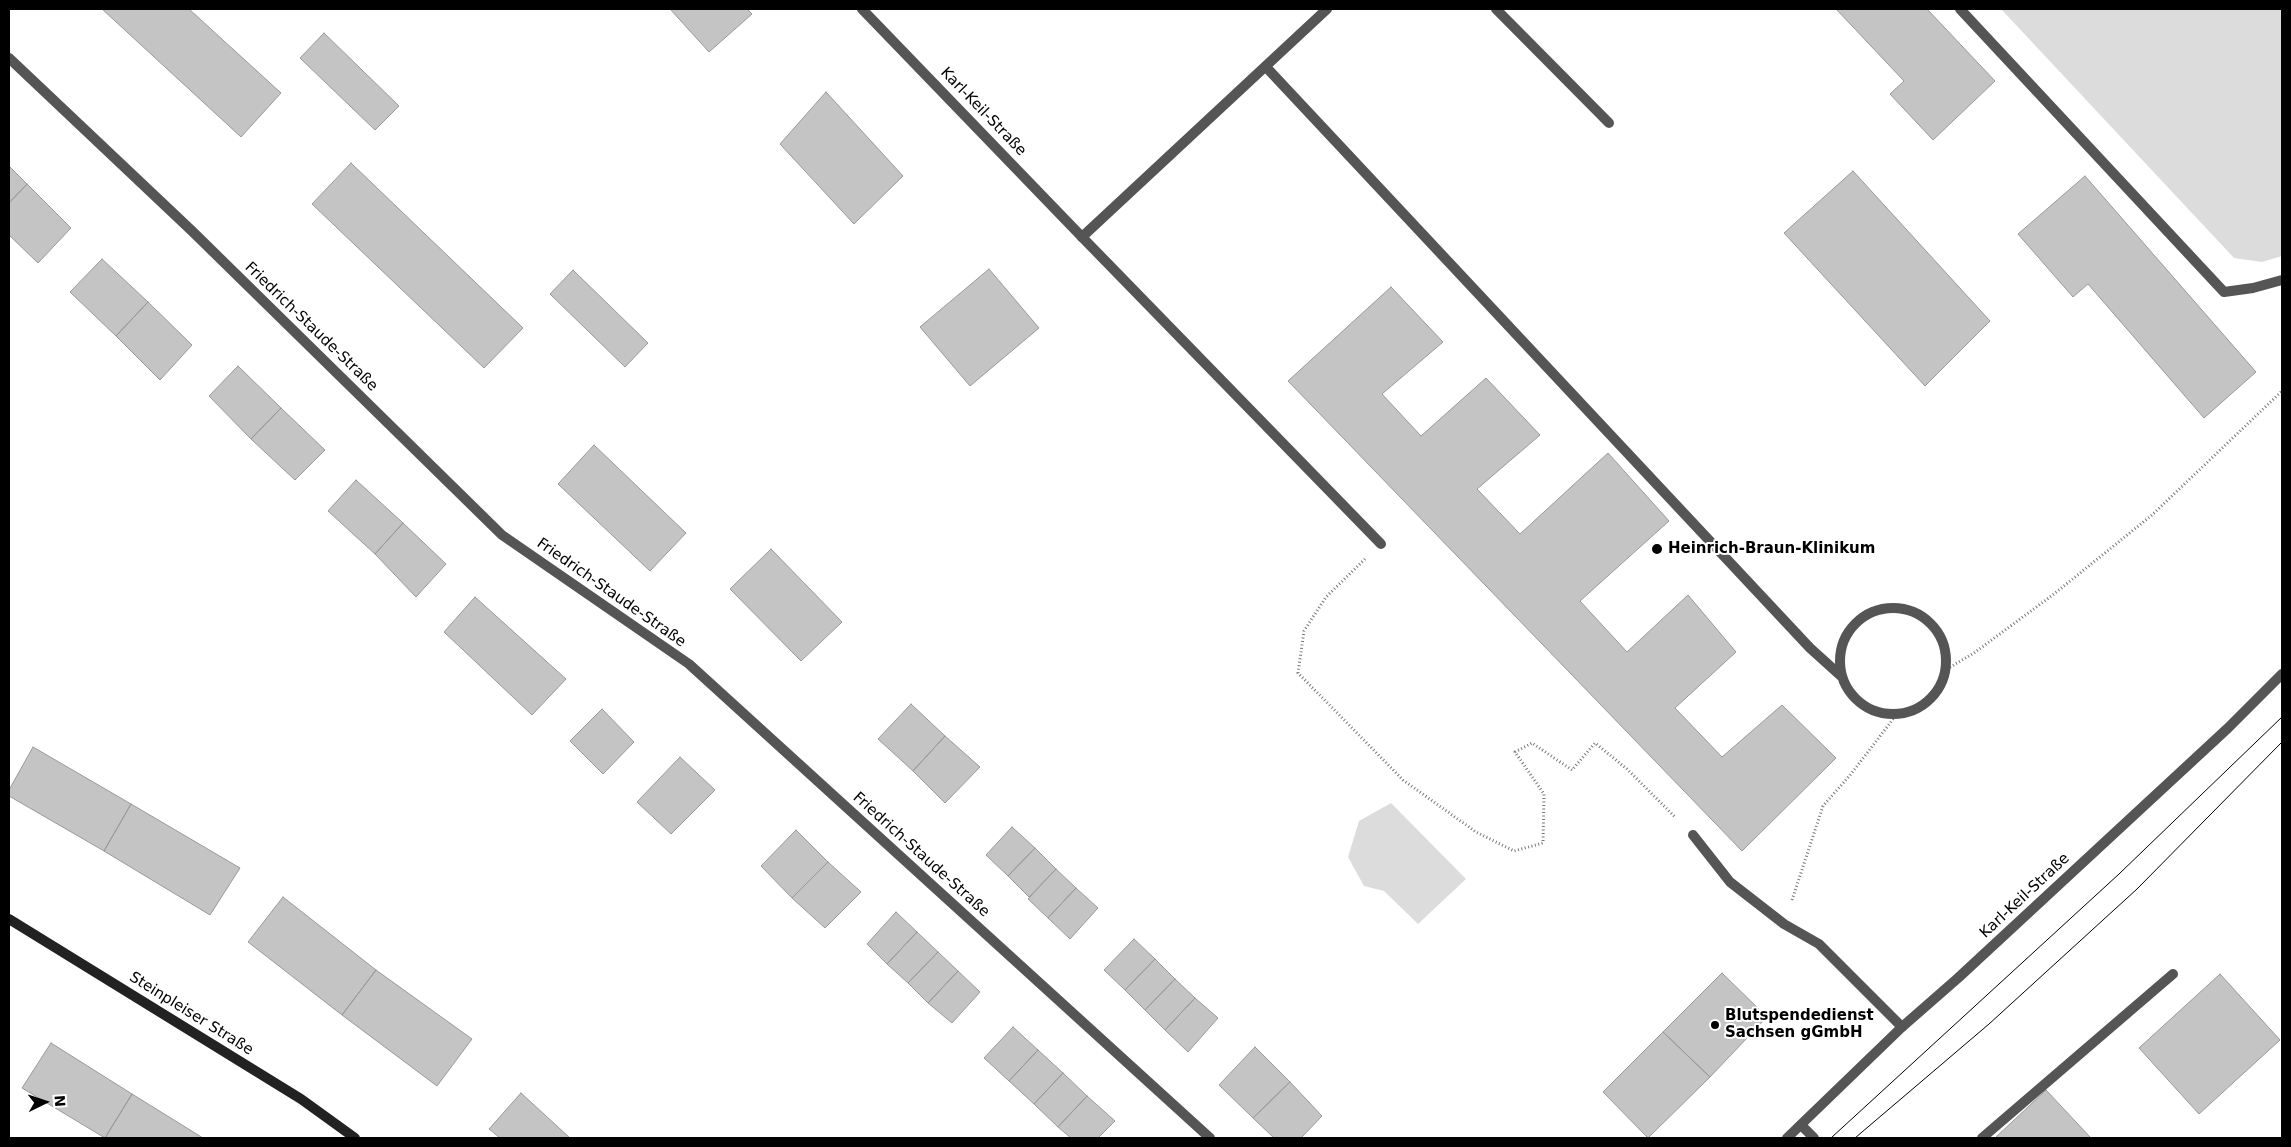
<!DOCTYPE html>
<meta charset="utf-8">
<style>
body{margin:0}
#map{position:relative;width:2291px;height:1147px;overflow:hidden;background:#fff;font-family:"DejaVu Sans",sans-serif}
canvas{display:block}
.frame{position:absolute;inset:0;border:10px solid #000;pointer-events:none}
.north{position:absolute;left:20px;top:1077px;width:50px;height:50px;-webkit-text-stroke:4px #fff;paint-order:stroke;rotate:86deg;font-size:14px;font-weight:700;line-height:20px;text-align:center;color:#000}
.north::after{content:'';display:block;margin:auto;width:18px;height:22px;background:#000;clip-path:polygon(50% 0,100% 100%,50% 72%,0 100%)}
</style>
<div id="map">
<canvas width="2291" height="1147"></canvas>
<div class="frame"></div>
<div class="north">N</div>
</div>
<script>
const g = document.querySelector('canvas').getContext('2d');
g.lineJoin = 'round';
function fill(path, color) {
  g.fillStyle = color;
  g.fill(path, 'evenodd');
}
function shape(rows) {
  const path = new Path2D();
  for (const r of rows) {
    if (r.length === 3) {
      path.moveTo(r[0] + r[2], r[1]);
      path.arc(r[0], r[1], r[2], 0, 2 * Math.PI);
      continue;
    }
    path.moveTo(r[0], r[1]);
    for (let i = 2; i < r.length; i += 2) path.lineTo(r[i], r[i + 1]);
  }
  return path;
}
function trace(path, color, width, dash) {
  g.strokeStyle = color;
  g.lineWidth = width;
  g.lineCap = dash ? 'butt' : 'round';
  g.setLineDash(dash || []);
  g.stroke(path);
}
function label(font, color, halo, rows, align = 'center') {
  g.font = font + ' "DejaVu Sans",sans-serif';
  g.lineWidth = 4;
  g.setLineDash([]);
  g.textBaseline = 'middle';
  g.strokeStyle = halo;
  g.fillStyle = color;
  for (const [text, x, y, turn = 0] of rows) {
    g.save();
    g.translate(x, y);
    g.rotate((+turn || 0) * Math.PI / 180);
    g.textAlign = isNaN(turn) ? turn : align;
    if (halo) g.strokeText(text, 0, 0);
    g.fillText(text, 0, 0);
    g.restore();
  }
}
const green = shape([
 [2001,9,2282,9,2282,256,2262,262,2234,258],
 [1391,803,1466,879,1418,924,1384,891,1364,886,1348,857,1359,821]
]);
const building = shape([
 [102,9,189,9,281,93,241,137,102,9],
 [670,9,747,9,752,14,709,52,670,9],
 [1836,9,1927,9,1995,81,1933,140,1890,94,1904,81,1836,9],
 [324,33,399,106,375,130,300,58,324,33],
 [826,92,903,176,854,224,780,144,826,92],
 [351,163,523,328,484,368,312,204,351,163],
 [9,166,27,184,9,203,9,166],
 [1853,171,1990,321,1925,386,1784,233,1853,171],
 [2085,176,2256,372,2204,418,2088,284,2073,297,2018,234,2085,176],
 [27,184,71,228,38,263,9,235,9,203,27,184],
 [102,259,148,302,116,336,70,292,102,259],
 [989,269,1039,328,970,386,920,327,989,269],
 [573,270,648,343,625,367,550,294,573,270],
 [1391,287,1443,342,1382,394,1421,436,1486,378,1540,435,1477,489,1520,534,1608,453,1669,521,1580,601,1627,652,1688,595,1736,652,1675,708,1722,757,1782,705,1836,758,1742,851,1288,381,1391,287],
 [148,302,192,345,160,380,116,336,148,302],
 [238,366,281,408,251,439,209,396,238,366],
 [281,408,325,450,295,480,251,439,281,408],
 [594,445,686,533,650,571,558,484,594,445],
 [356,480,403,523,375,554,328,511,356,480],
 [403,523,446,564,416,597,375,554,403,523],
 [771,549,842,622,801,661,730,589,771,549],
 [475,597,566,679,532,715,444,632,475,597],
 [911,704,945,736,913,771,878,739,911,704],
 [602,709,634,742,603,774,570,741,602,709],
 [945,736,980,767,945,803,913,771,945,736],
 [33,747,131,804,104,851,9,796,9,790,33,747],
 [680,757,715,790,671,834,637,802,680,757],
 [131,804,240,868,210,915,104,851,131,804],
 [1012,827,1035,848,1008,876,986,855,1012,827],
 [796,830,828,862,792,898,761,866,796,830],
 [1035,848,1056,869,1029,897,1008,876,1035,848],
 [828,862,861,892,825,928,792,898,828,862],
 [1056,869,1076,888,1048,918,1028,899,1056,869],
 [1076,888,1098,908,1070,939,1048,918,1076,888],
 [283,897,376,970,342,1015,248,942,283,897],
 [896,912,917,932,887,964,867,944,896,912],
 [917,932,938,952,908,983,887,964,917,932],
 [1134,939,1155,959,1125,990,1104,970,1134,939],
 [938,952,958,971,928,1003,908,983,938,952],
 [1155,959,1175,979,1145,1010,1125,990,1155,959],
 [376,970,472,1039,437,1086,342,1015,376,970],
 [958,971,980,992,952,1023,928,1003,958,971],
 [1722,973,1767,1017,1710,1077,1663,1032,1722,973],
 [2220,974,2280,1040,2199,1114,2139,1048,2220,974],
 [1175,979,1195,998,1165,1030,1145,1010,1175,979],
 [1195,998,1218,1018,1188,1052,1165,1030,1195,998],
 [1013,1027,1038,1050,1009,1081,984,1058,1013,1027],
 [1663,1032,1710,1077,1648,1138,1603,1092,1663,1032],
 [51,1043,132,1094,105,1138,22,1088,51,1043],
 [1255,1047,1290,1082,1253,1118,1219,1085,1255,1047],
 [1038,1050,1063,1073,1034,1104,1009,1081,1038,1050],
 [1063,1073,1087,1096,1058,1127,1034,1104,1063,1073],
 [1290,1082,1322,1116,1301,1138,1274,1138,1253,1118,1290,1082],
 [2046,1090,2091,1138,1995,1138,2046,1090],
 [521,1093,570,1138,500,1138,489,1129,521,1093],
 [132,1094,203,1138,105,1138,132,1094],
 [1087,1096,1115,1121,1098,1138,1071,1138,1058,1127,1087,1096]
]);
const path = shape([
 [1365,559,1326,597,1304,631,1298,673,1403,780,1476,832,1514,851,1543,843,1544,794,1515,752,1532,743,1572,770,1595,743,1627,769,1676,818],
 [1947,669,1974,653,2054,594,2152,515,2282,391],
 [1792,900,1823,806,1851,774,1897,714]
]);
const service = shape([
 [1327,9,1082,237,1381,544],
 [1496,9,1609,123],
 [1960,9,2224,292,2253,288,2282,280],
 [1266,67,1810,648,1841,676],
 [1893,661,53],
 [1693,835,1730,882,1784,924,1819,944,1902,1027],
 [1801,1125,1814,1138],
 [1982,1138,2173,974]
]);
const minor = shape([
 [862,9,1082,237],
 [9,58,192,231,502,535,689,664,1210,1138],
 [1787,1138,1902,1027,1958,978,2228,728,2282,674]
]);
const secondary = shape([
 [9,919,301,1099,355,1138]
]);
const tram = shape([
 [1831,1138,2119,874,2282,717],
 [1855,1138,1989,1024,2137,889,2282,742]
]);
const markers = [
 [1657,549,6,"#000"],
 [1715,1025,5,"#000"]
];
const streetNames = [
 ["Karl-Keil-Straße",983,112,46],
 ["Friedrich-Staude-Straße",311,327,44],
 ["Friedrich-Staude-Straße",611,593,35],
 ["Friedrich-Staude-Straße",921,855,42],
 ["Karl-Keil-Straße",2025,896,-43],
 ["Steinpleiser Straße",191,1014,32]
];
const poiNames = [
 ["Heinrich-Braun-Klinikum",1668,549],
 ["Blutspendedienst",1725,1016],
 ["Sachsen gGmbH",1725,1033]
];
fill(green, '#dcdcdc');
fill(building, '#c4c4c4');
trace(building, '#999', 1);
trace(path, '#777', 3, [1, 2.5]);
trace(service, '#555', 10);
trace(minor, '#555', 10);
trace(secondary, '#222', 10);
trace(tram, '#000', 1);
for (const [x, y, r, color] of markers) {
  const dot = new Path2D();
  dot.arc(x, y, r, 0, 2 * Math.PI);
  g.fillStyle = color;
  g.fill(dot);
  trace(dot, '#fff', 2);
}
label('15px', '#000', '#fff', streetNames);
label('bold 15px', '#000', '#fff', poiNames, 'left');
</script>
